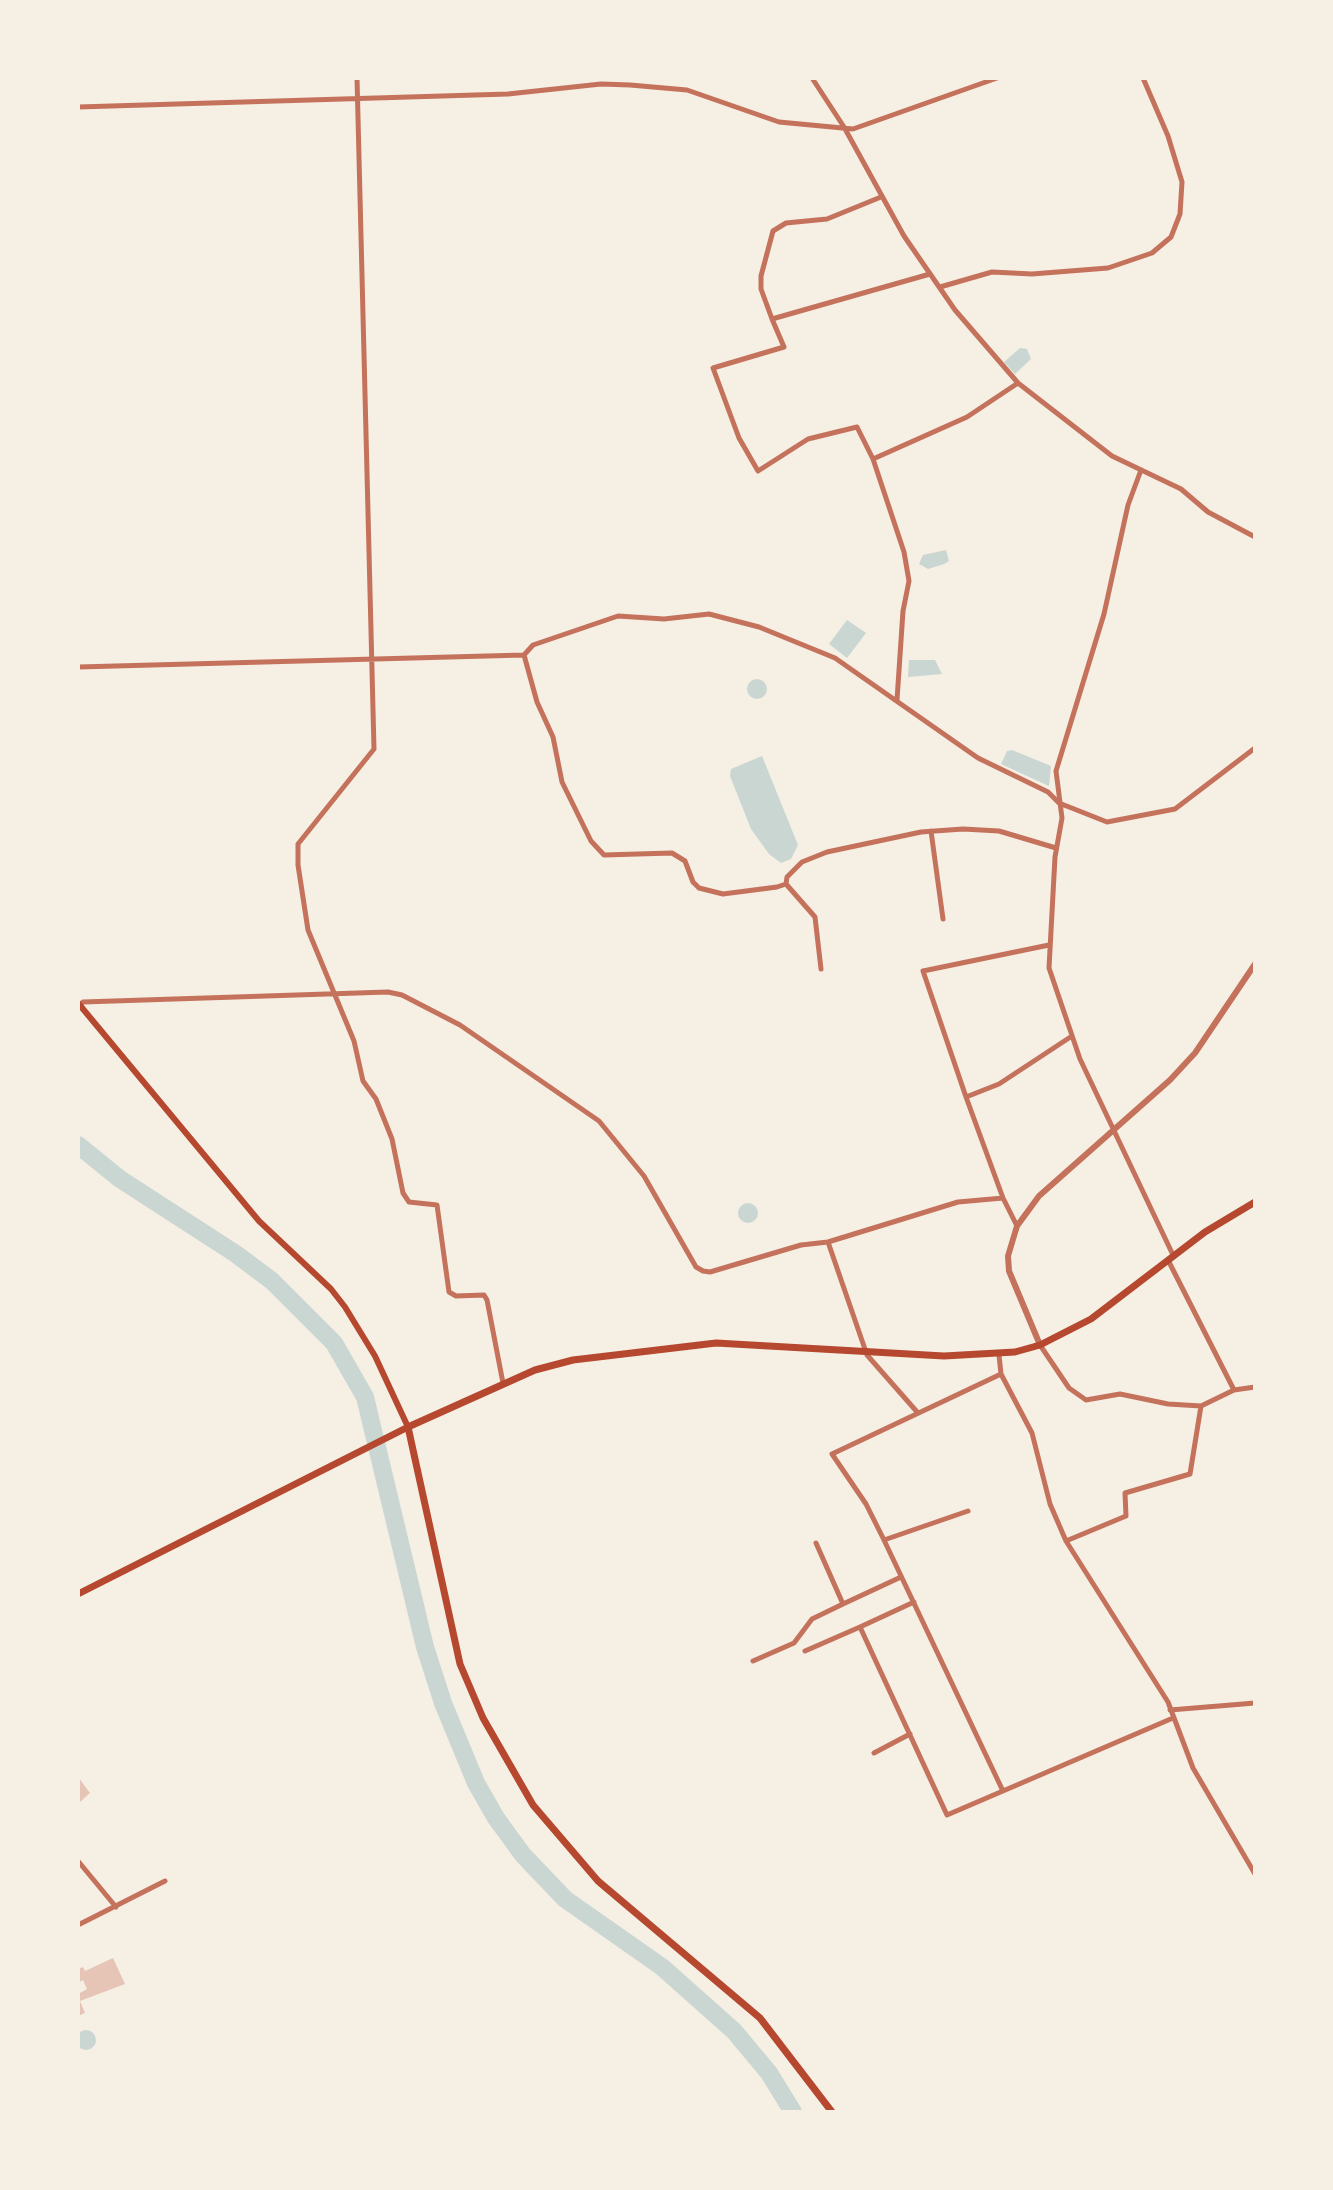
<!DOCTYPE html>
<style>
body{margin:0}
#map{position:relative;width:1333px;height:2190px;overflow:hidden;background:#f6efe4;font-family:"Asap Condensed",sans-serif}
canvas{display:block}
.frame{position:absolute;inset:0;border:80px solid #f6efe4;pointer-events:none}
</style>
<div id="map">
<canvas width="1333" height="2190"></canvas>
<div class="frame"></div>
</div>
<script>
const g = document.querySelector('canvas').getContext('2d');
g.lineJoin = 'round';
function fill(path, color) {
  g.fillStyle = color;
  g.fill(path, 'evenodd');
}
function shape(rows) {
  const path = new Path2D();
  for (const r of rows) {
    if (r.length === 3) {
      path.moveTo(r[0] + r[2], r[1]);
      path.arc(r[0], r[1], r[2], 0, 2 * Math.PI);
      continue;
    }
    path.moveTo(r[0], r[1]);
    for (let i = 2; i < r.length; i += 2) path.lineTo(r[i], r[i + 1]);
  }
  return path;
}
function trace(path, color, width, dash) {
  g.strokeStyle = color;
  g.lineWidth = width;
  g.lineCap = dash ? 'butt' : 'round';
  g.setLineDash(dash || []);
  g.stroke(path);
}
const water = shape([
 [1020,348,1027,349,1031,359,1015,374,1004,362],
 [946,550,949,561,944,564,928,569,919,564,923,555],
 [847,620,866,633,847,658,829,644],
 [909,660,935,660,942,674,908,677],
 [757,689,10],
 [1012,750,1051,766,1049,786,1001,764,1007,751],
 [762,756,798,845,791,859,781,863,769,854,751,829,730,776,731,769],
 [748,1213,10],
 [86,2040,10]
]);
const river = shape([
 [78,1145,120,1179,236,1254,272,1281,334,1343,365,1397,425,1647,443,1703,476,1783,496,1818,523,1855,565,1899,662,1967,734,2031,769,2073,793,2112]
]);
const building = shape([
 [78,1777,90,1793,80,1802,78,1798],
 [113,1958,125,1984,80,2001,85,2013,78,2016,78,1994,87,1989,83,1980,78,1983,78,1969,83,1967,85,1971]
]);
const minor = shape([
 [357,78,374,749,298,844,298,865,308,930,354,1041,363,1081,376,1099,392,1139,403,1193,409,1202,437,1205,449,1292,456,1296,484,1295,487,1300,503,1383],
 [812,78,844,127,904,236,955,310,1018,383,1112,456,1181,489,1208,512,1255,537],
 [78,107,508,94,601,84,630,85,687,90,779,122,853,129,997,78],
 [940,287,992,272,1032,274,1108,268,1152,253,1171,237,1180,214,1182,182,1168,136,1143,78],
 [772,319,761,289,761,276,773,231,786,223,827,219,881,197],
 [873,459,857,427,808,439,758,471,739,438,713,368,784,347,772,319,930,274],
 [1141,470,1128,505,1104,614,1056,771,1062,818,1055,857,1049,968,1080,1059,1173,1255],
 [524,655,533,645,618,616,664,619,709,614,759,627,835,658,978,758,1048,792,1059,803,1107,822,1175,809,1255,748],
 [524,655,537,702,553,737,562,782,591,841,604,855,672,853,685,861,693,882,699,888,723,894,777,887,786,884,787,877,802,862,827,852,921,832,963,829,999,831,1056,848],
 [78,667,524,655],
 [897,700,903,611,909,581,904,552,873,459,967,417,1018,383],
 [931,831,943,919],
 [786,884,815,917,821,969],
 [1049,945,923,971,966,1097,999,1084,1072,1036],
 [80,1005,83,1002,388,992,402,995,460,1025,599,1121,644,1176,696,1267,703,1271,710,1272,801,1245,828,1242,958,1202,1003,1198,1017,1226],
 [966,1097,1003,1198],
 [828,1242,867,1355,918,1413],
 [1168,1260,1234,1390],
 [1040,1345,1069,1388,1086,1400,1120,1394,1168,1404,1201,1406,1234,1390,1255,1387],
 [999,1355,1001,1374,1032,1433,1050,1504,1066,1541,1168,1702,1193,1768,1255,1874],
 [1001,1374,832,1454,866,1504,884,1540,1002,1789],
 [884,1540,968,1511],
 [1066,1541,1126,1516,1125,1493,1190,1474,1201,1406],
 [816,1543,843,1604,901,1577],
 [914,1602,860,1627,947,1815,1173,1718],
 [805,1651,860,1627],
 [753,1661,794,1643,812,1619,843,1604],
 [1170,1710,1255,1703],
 [874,1753,910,1734],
 [78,1861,116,1907],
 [78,1925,165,1881]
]);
const tertiary = shape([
 [1040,1345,1009,1271,1008,1256,1017,1226,1039,1196,1170,1080,1195,1053,1255,964]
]);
const secondary = shape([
 [78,1003,259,1221,331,1289,345,1307,375,1356,408,1427]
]);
const primary = shape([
 [408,1427,460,1664,483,1718,533,1805,598,1881,760,2018,832,2112],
 [78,1594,408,1427,535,1370,573,1360,716,1343,944,1356,1015,1352,1040,1345,1091,1319,1205,1232,1255,1202]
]);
fill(water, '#c9d6d2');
trace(river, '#c9d6d2', 18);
fill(building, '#e6c5b7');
trace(minor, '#c5725c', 5);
trace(tertiary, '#c5725c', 6);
trace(secondary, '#b5482f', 6);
trace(primary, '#b5482f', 7);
</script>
